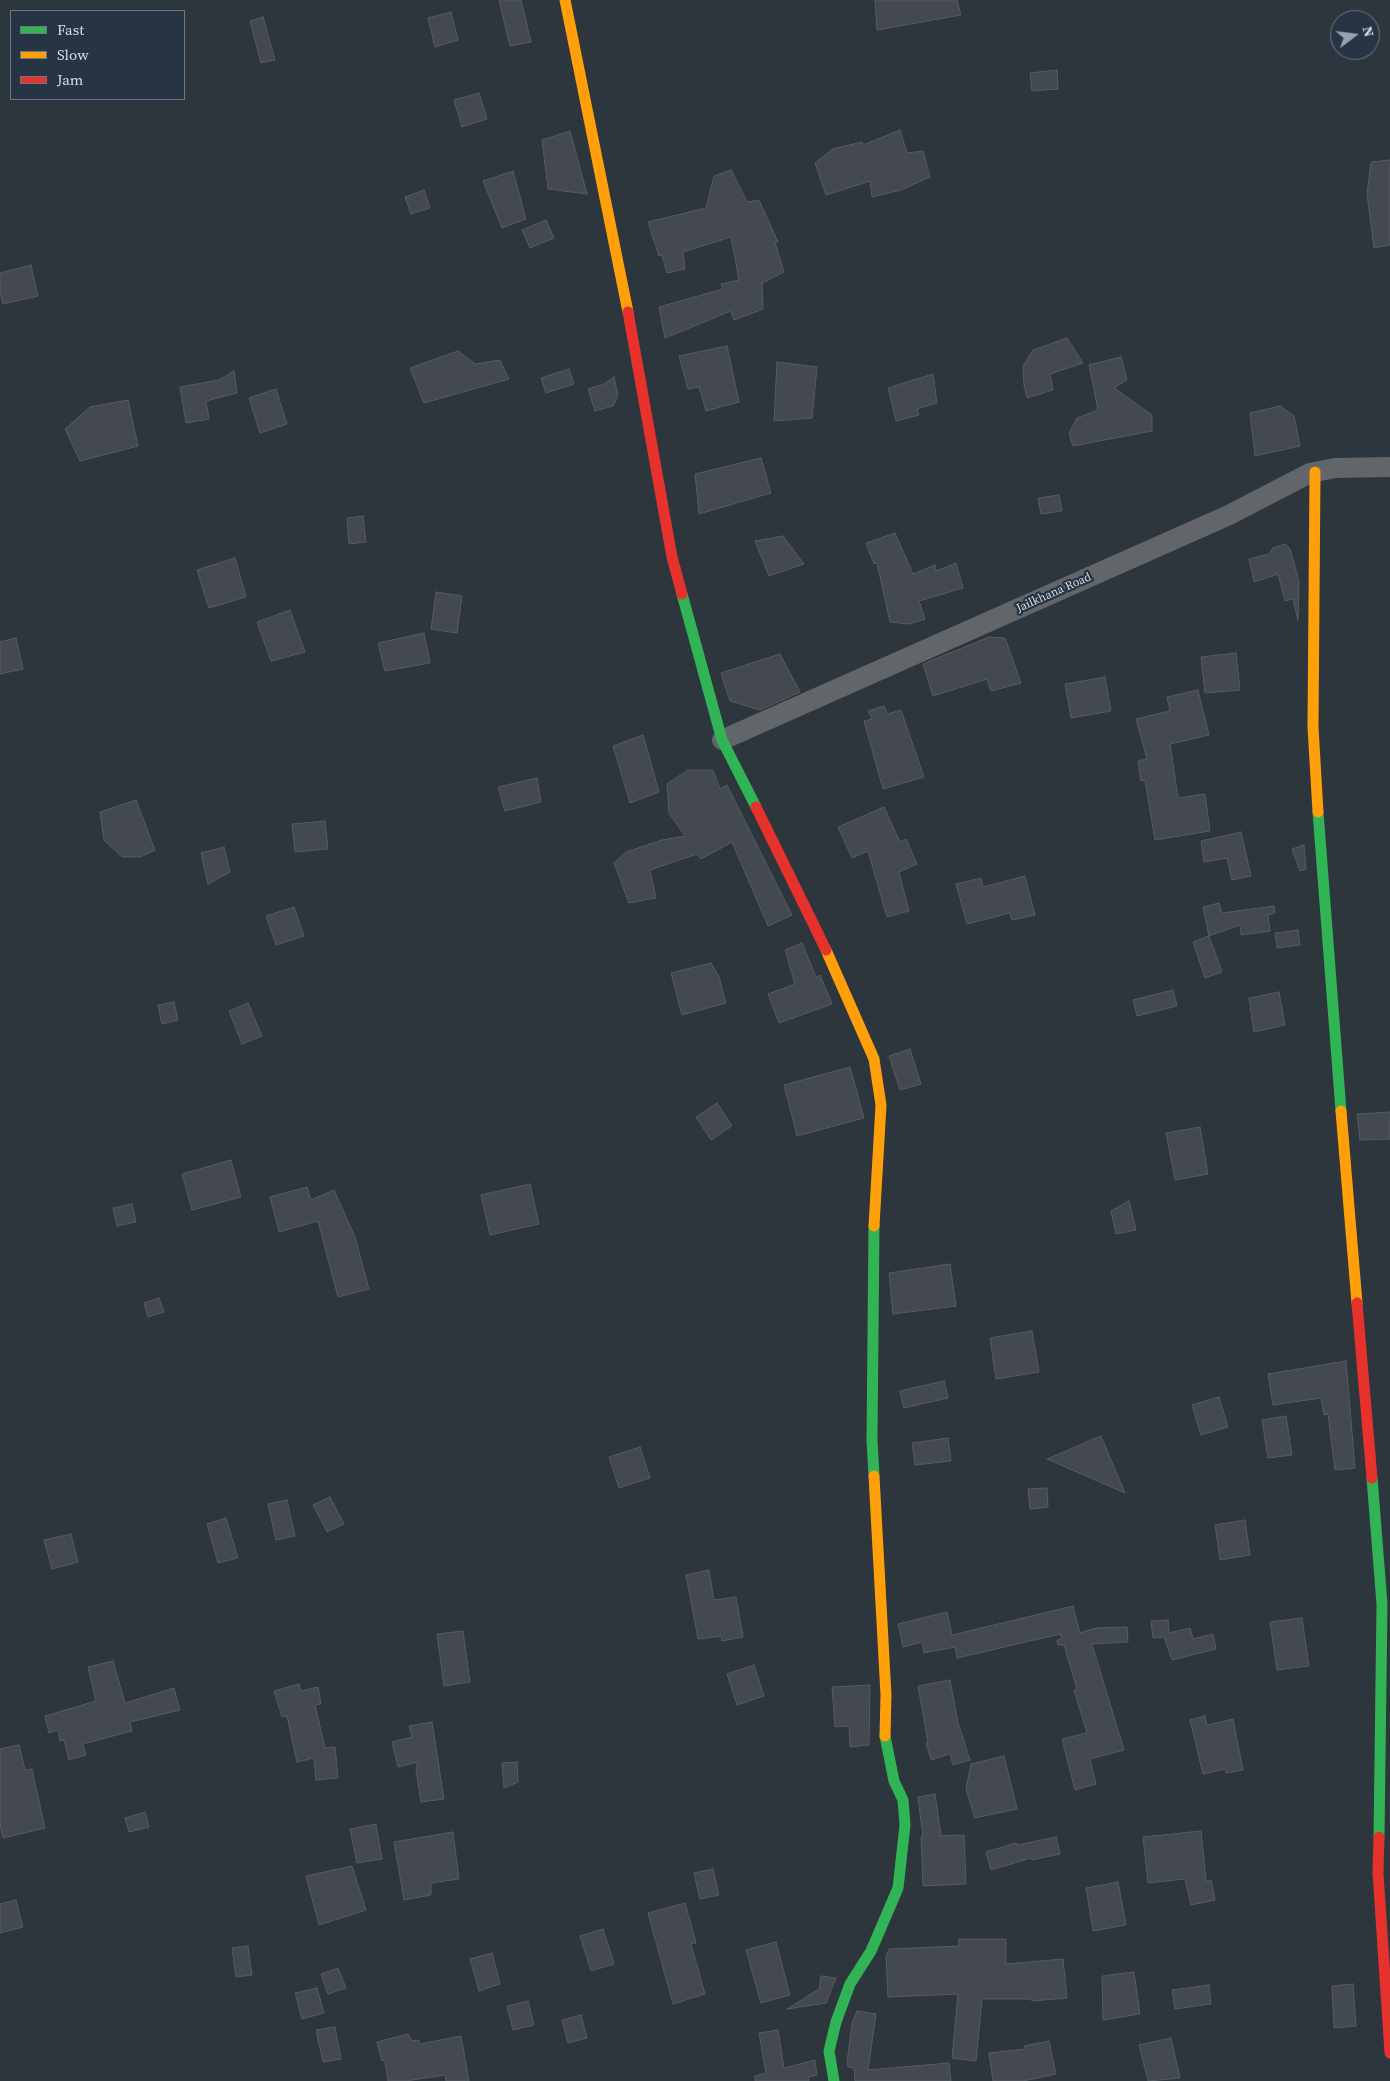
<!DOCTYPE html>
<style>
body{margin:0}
#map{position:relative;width:1390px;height:2081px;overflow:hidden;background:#2d353d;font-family:"Source Serif 4",serif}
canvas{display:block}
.legend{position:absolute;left:10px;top:10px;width:175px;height:90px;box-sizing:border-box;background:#273443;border:1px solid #6c7784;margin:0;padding:6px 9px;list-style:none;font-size:15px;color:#d3dbe5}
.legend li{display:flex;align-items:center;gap:10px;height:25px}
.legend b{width:25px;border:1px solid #6c7784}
.north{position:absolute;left:1330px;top:10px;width:50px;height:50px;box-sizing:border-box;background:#273443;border:1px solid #6c7784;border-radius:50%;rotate:75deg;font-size:14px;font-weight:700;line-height:20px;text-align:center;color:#d3dbe5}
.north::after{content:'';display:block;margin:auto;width:18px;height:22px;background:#99a1aa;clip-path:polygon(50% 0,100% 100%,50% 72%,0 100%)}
</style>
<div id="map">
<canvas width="1390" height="2081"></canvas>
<ul class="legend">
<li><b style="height:6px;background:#30b455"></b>Fast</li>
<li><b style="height:6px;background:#ff9f0a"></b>Slow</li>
<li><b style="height:6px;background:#e5322d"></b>Jam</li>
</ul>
<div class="north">N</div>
</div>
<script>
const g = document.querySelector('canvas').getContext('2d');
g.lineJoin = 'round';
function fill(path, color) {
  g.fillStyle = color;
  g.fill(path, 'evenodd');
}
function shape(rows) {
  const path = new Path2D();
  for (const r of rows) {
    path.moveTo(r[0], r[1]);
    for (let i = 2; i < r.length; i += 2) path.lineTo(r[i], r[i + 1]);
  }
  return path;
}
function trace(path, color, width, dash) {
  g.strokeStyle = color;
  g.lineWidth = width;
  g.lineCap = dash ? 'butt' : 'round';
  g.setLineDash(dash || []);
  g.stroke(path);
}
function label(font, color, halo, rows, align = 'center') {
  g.font = font + ' "Source Serif 4",serif';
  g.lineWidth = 4.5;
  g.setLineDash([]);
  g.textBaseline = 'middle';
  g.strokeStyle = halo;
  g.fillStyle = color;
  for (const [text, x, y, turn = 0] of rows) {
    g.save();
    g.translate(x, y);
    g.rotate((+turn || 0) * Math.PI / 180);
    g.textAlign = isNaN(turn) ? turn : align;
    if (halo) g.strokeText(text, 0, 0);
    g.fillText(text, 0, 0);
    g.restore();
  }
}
const building = shape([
 [499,0,521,0,531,42,510,46,499,0],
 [875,0,957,0,961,15,877,30,875,0],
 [451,12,458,40,435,47,428,18,451,12],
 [263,17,275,60,261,63,250,21,263,17],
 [1057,70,1058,89,1032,91,1030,73,1057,70],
 [479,93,487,119,462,127,454,100,479,93],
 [900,130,907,153,923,151,930,177,901,190,872,197,870,181,826,195,815,163,833,149,862,142,863,145,900,130],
 [570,131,587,194,548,189,542,140,570,131],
 [1390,160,1390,245,1374,248,1367,194,1371,162,1390,160],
 [731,170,747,202,759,200,778,242,775,242,784,272,762,283,763,309,734,320,731,311,665,338,659,307,723,289,721,284,739,280,731,237,683,252,685,269,667,273,662,255,659,256,648,222,706,208,714,176,731,170],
 [513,171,526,219,502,228,483,181,513,171],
 [424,190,430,208,411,214,405,197,424,190],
 [546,220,554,238,530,248,522,230,546,220],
 [31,265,38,296,3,304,0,291,0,273,31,265],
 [1067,338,1083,363,1050,374,1053,390,1027,398,1024,385,1023,366,1033,350,1067,338],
 [727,346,739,402,706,411,699,387,688,389,679,356,727,346],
 [458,351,475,364,500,360,509,379,424,403,410,368,458,351],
 [1121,357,1127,380,1114,388,1152,415,1152,431,1073,446,1069,433,1077,418,1098,410,1089,365,1121,357],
 [777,362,817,367,812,418,774,421,777,362],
 [569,369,574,384,546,393,541,378,569,369],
 [234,371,237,393,206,401,209,419,186,423,180,387,219,380,234,371],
 [933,374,937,403,917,409,919,415,896,421,888,388,933,374],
 [614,377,618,396,613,406,595,411,588,389,604,384,614,377],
 [276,389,287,424,260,433,249,398,276,389],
 [128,400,138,446,80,461,65,429,90,407,128,400],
 [1280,406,1294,416,1300,446,1255,456,1250,413,1280,406],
 [761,458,771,493,699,514,695,474,761,458],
 [1059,495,1062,511,1041,514,1038,498,1059,495],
 [363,516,366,542,349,544,347,518,363,516],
 [895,533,913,574,935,565,936,571,956,563,963,588,919,601,925,619,910,624,890,622,877,563,874,564,866,543,895,533],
 [783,536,804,564,769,576,755,541,783,536],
 [1285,544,1290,549,1299,581,1298,621,1293,599,1285,601,1278,574,1254,582,1249,559,1269,554,1273,548,1285,544],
 [235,558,246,597,209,608,197,570,235,558],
 [436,592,462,596,457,633,431,629,436,592],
 [290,610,305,652,271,661,257,622,290,610],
 [424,633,430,663,385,671,378,643,424,633],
 [989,637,1005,638,1021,683,991,691,987,679,933,696,923,664,989,637],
 [16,638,23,669,0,674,0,642,16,638],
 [1236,653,1240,690,1205,693,1201,657,1236,653],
 [780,654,800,692,760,710,730,701,721,673,780,654],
 [1105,677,1111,711,1071,718,1065,684,1105,677],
 [1198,690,1209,735,1170,744,1178,798,1205,794,1210,831,1155,840,1145,780,1141,781,1138,761,1147,759,1136,719,1170,711,1167,697,1198,690],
 [884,706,887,714,901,710,924,777,883,789,864,721,872,719,868,711,884,706],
 [643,735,659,792,630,803,613,746,643,735],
 [688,770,713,770,720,789,727,785,792,915,768,926,732,842,701,859,697,854,650,870,656,898,629,903,614,863,626,852,662,840,685,836,669,813,667,784,688,770],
 [537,778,541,802,505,811,498,787,537,778],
 [136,800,155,850,140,857,122,857,104,840,100,812,136,800],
 [884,807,900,842,906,839,917,864,899,872,909,911,887,917,868,851,852,858,838,827,884,807],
 [325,821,328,849,295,852,292,824,325,821],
 [1241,832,1251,876,1232,880,1227,858,1204,862,1201,841,1241,832],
 [1304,845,1306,869,1300,871,1292,849,1304,845],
 [224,847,230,872,208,884,201,853,224,847],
 [1025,876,1035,915,1012,920,1010,913,967,924,956,884,981,878,983,887,1025,876],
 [1219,903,1222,913,1274,906,1275,913,1268,915,1270,931,1241,935,1240,925,1209,936,1203,907,1219,903],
 [294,907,304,936,276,945,266,916,294,907],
 [1298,930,1300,945,1277,948,1275,933,1298,930],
 [1209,936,1222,972,1205,978,1193,942,1209,936],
 [802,943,816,977,820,975,832,1004,779,1023,768,994,795,984,785,950,802,943],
 [711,963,719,977,726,1003,682,1015,671,973,711,963],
 [1173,990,1177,1006,1137,1016,1133,1000,1173,990],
 [1279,992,1285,1025,1254,1032,1249,998,1279,992],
 [174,1002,178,1020,162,1024,158,1005,174,1002],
 [248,1003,262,1036,242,1044,229,1011,248,1003],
 [910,1049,921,1084,900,1090,889,1056,910,1049],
 [850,1067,864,1118,797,1136,784,1085,850,1067],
 [717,1103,732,1126,711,1140,696,1117,717,1103],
 [1390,1112,1390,1139,1360,1140,1357,1114,1390,1112],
 [1200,1127,1208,1174,1175,1180,1166,1133,1200,1127],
 [231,1160,241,1197,192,1210,182,1174,231,1160],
 [530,1184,539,1224,490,1235,481,1195,530,1184],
 [307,1187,311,1200,334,1190,355,1237,369,1289,338,1297,318,1221,279,1232,270,1197,307,1187],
 [1129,1201,1136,1230,1116,1234,1111,1211,1129,1201],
 [132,1204,136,1222,117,1226,113,1208,132,1204],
 [950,1264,956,1306,893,1314,889,1273,950,1264],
 [159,1298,164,1312,148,1317,144,1303,159,1298],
 [1032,1331,1039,1372,996,1379,990,1338,1032,1331],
 [1346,1361,1355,1468,1335,1470,1328,1414,1324,1415,1321,1398,1273,1405,1268,1374,1346,1361],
 [944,1381,948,1398,904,1408,900,1391,944,1381],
 [1219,1397,1228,1427,1201,1435,1192,1405,1219,1397],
 [1286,1416,1292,1455,1268,1458,1262,1420,1286,1416],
 [1101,1436,1125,1493,1047,1459,1101,1436],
 [948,1438,951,1461,915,1465,912,1443,948,1438],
 [640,1447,650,1478,619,1488,609,1457,640,1447],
 [1047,1488,1048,1507,1030,1509,1028,1489,1047,1488],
 [330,1497,344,1524,327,1532,313,1505,330,1497],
 [287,1500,295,1536,276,1540,268,1504,287,1500],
 [226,1518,238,1558,218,1563,207,1524,226,1518],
 [1245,1520,1250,1555,1220,1560,1215,1525,1245,1520],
 [71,1534,78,1562,52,1569,44,1540,71,1534],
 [709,1570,714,1600,736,1597,743,1637,722,1641,721,1636,698,1639,686,1575,709,1570],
 [1073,1606,1080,1633,1096,1628,1127,1627,1128,1642,1092,1644,1124,1750,1090,1759,1096,1784,1075,1790,1062,1739,1087,1733,1074,1690,1077,1689,1064,1645,1058,1645,1057,1640,1062,1639,1060,1634,957,1658,955,1647,924,1653,922,1642,903,1647,898,1624,947,1612,952,1635,1073,1606],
 [1302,1618,1309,1666,1277,1670,1270,1622,1302,1618],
 [1168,1620,1169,1633,1190,1628,1193,1639,1213,1634,1216,1649,1172,1660,1164,1637,1153,1638,1151,1621,1168,1620],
 [463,1631,470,1682,444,1686,437,1634,463,1631],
 [113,1661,125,1703,174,1688,180,1710,130,1722,132,1731,83,1744,86,1755,69,1760,64,1740,60,1741,58,1730,49,1733,45,1716,96,1701,88,1667,113,1661],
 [754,1665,764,1696,737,1705,727,1674,754,1665],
 [950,1680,958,1723,970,1760,953,1765,950,1754,931,1760,926,1743,928,1742,918,1686,950,1680],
 [299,1684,301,1691,318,1687,321,1704,315,1705,325,1748,335,1747,338,1778,316,1780,314,1758,297,1762,287,1716,282,1717,274,1691,299,1684],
 [870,1685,869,1745,850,1747,849,1726,835,1727,832,1687,870,1685],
 [1205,1716,1207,1725,1233,1719,1243,1770,1226,1773,1225,1769,1203,1774,1190,1720,1205,1716],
 [432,1722,444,1799,421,1802,416,1770,418,1762,398,1767,392,1742,412,1737,409,1726,432,1722],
 [19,1745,25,1770,32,1769,45,1828,3,1838,0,1825,0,1749,19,1745],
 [1004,1756,1017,1809,975,1818,966,1789,971,1764,1004,1756],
 [517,1762,518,1782,504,1788,502,1763,517,1762],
 [935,1794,941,1836,964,1835,966,1884,923,1886,921,1837,923,1837,918,1797,935,1794],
 [145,1812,149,1827,129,1832,125,1818,145,1812],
 [376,1824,382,1859,357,1863,350,1829,376,1824],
 [1201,1831,1206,1881,1211,1880,1215,1900,1191,1905,1185,1879,1148,1883,1143,1837,1201,1831],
 [453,1832,459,1879,431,1883,431,1895,404,1900,394,1842,453,1832],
 [1056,1837,1060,1854,1032,1860,1031,1858,991,1870,986,1852,1016,1843,1017,1845,1056,1837],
 [352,1866,366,1910,319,1925,306,1876,352,1866],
 [713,1869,719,1895,700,1899,694,1873,713,1869],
 [1118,1882,1126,1925,1093,1931,1086,1888,1118,1882],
 [16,1900,23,1927,0,1933,0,1904,16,1900],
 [685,1903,696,1943,691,1944,705,1994,673,2004,648,1913,685,1903],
 [603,1929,614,1964,591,1971,580,1936,603,1929],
 [959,1939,1006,1939,1006,1964,1063,1959,1067,1998,1032,2001,1031,1999,982,1999,976,2061,952,2058,958,1994,888,1997,886,1956,889,1949,959,1946,959,1939],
 [776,1942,790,1995,761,2003,746,1950,776,1942],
 [248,1946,252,1975,236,1977,232,1948,248,1946],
 [492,1953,500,1984,479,1991,470,1959,492,1953],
 [338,1968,346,1988,328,1994,321,1974,338,1968],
 [1134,1972,1140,2014,1103,2020,1102,1976,1134,1972],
 [821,1976,836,1978,826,2003,787,2009,819,1989,821,1976],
 [1353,1984,1356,2026,1334,2028,1332,1986,1353,1984],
 [1209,1985,1211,2004,1175,2009,1172,1990,1209,1985],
 [317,1988,324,2013,302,2019,295,1993,317,1988],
 [528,2001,534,2025,513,2030,507,2006,528,2001],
 [857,2011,876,2014,868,2070,949,2063,951,2081,855,2081,854,2068,848,2067,847,2063,852,2023,857,2011],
 [581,2015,587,2038,568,2043,562,2020,581,2015],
 [335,2027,341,2059,323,2062,316,2030,335,2027],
 [778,2030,784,2068,815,2060,817,2075,808,2077,809,2081,755,2081,755,2076,766,2073,759,2033,778,2030],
 [408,2034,412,2041,419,2040,420,2044,461,2036,469,2081,446,2081,445,2075,406,2081,388,2081,385,2060,382,2061,377,2042,408,2034],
 [1171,2038,1180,2078,1148,2081,1139,2045,1171,2038],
 [1049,2041,1056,2074,1023,2081,993,2081,989,2053,1025,2049,1024,2046,1049,2041]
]);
const street = shape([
 [722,740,1229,515,1310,473,1335,468,1390,467]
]);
const fast = shape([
 [682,594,722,740,756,807],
 [1318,812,1341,1111],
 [874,1476,872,1440,874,1226],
 [1372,1478,1382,1604,1379,1837],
 [834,2081,829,2051,836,2022,850,1984,871,1951,898,1888,905,1825,903,1800,894,1781,885,1736]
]);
const slow = shape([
 [565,0,628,312],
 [1315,472,1313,727,1318,812],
 [826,950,874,1059,881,1105,874,1226],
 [1341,1111,1357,1303],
 [874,1476,886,1695,885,1736]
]);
const jam = shape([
 [628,312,672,557,682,594],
 [756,807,826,950],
 [1357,1303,1372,1478],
 [1379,1837,1378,1873,1390,2053]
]);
const streetNames = [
 ["Jailkhana Road",1054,593,-24]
];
fill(building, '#44484f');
trace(building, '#575b63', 1);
trace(street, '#636669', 20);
trace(fast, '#30b455', 11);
trace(slow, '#ff9f0a', 11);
trace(jam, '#e5322d', 11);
label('12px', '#d3dbe5', '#273443', streetNames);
</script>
